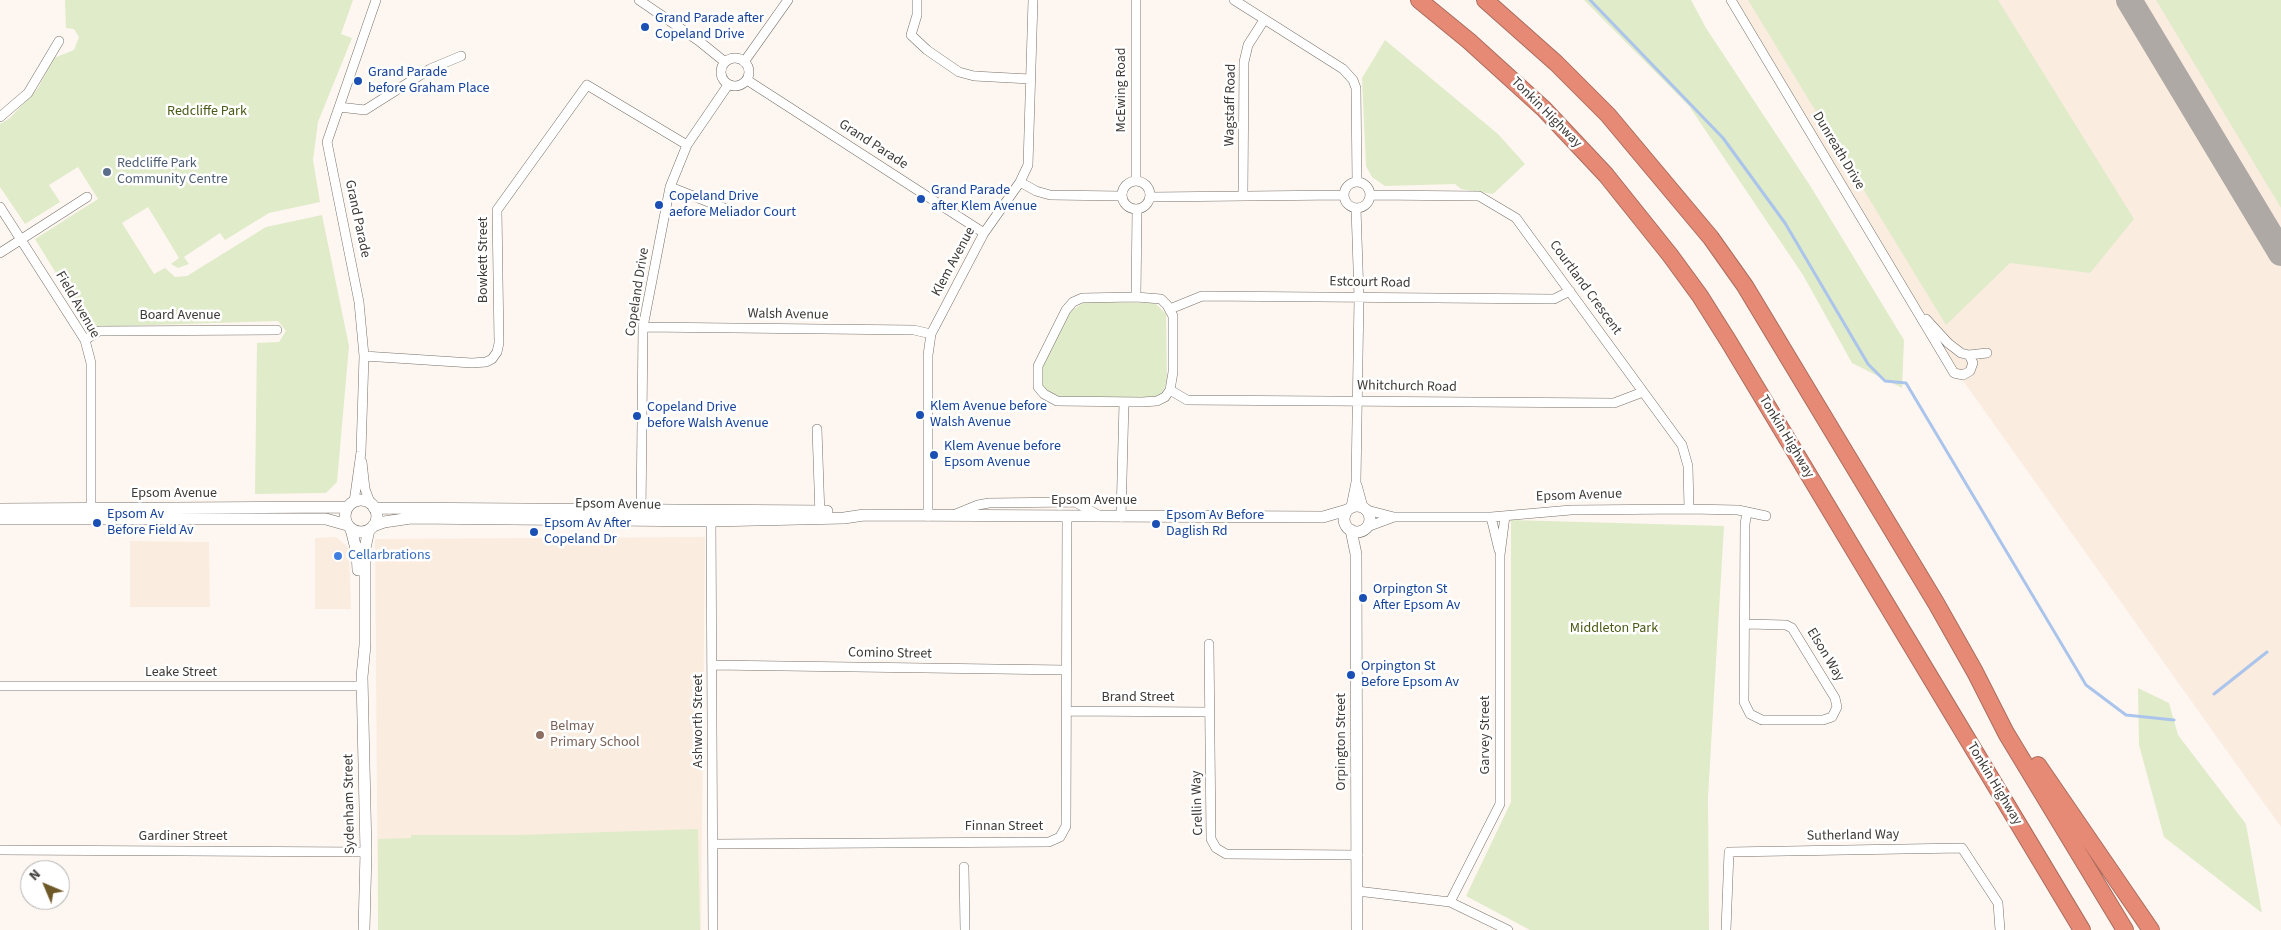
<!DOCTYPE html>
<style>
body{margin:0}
#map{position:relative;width:2281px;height:930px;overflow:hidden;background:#fef7f1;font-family:"Source Sans 3",sans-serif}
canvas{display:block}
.north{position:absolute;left:20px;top:860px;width:50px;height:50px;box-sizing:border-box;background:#fff;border:1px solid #b1b0af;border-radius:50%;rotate:315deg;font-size:14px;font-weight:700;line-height:20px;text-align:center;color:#3d3a37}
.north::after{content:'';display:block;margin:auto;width:18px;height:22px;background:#6f5828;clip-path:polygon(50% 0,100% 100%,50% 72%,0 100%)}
</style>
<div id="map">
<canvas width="2281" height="930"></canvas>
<div class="north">N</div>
</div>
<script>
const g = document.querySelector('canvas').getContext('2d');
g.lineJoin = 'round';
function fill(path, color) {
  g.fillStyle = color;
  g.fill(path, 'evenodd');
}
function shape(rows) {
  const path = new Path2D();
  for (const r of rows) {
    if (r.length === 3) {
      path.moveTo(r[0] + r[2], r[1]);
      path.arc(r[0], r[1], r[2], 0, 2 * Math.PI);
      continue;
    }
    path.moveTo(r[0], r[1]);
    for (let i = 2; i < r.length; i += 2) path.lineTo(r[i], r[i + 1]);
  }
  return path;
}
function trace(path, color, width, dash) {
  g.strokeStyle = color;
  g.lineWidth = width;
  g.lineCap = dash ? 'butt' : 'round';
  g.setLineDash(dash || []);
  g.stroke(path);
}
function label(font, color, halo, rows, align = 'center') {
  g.font = font + ' "Source Sans 3",sans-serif';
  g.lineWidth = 5;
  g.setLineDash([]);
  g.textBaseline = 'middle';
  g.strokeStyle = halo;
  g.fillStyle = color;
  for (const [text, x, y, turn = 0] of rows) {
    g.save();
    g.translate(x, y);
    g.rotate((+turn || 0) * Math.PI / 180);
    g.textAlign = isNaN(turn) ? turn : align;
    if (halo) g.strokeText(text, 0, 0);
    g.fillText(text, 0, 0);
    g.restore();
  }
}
const built = shape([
 [1731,0,2281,0,2281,827,1959,375],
 [336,537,349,548,351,609,315,609,315,538],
 [705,537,701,930,378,930,375,539],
 [130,541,209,542,210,607,130,607]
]);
const green = shape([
 [65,0,353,0,341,34,352,38,318,122,313,160,320,202,269,213,225,240,220,233,184,257,189,264,178,268,171,264,179,258,148,207,122,223,154,274,165,268,175,277,187,276,266,227,322,215,349,346,337,482,326,493,255,494,257,343,279,342,286,331,278,321,89,327,35,239,98,199,78,167,49,185,60,202,25,224,0,187,0,124,10,118,38,88,54,58,74,50,79,37,74,29,66,28],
 [1584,0,1691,0,1706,28,1811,187,1904,340,1902,388,1852,363,1803,275,1689,106],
 [1748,0,1998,0,2134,219,2090,273,2010,263,1946,325],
 [2156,0,2281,0,2281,208],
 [1385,40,1498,134,1525,164,1493,194,1461,189,1455,184,1385,186,1372,177,1366,166,1362,78],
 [1085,302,1151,303,1156,304,1166,314,1167,383,1161,394,1152,398,1055,398,1043,389,1039,368,1069,312],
 [1511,520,1724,526,1708,797,1709,930,1530,930,1466,896,1511,802],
 [2138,688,2169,703,2178,735,2246,824,2262,913,2164,837,2139,745],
 [698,829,700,930,378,930,378,839,411,838,411,835,518,835]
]);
const stream = shape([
 [1590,0,1723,138,1785,223,1868,364,1885,381,1906,383,2086,685,2126,715,2174,720],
 [2214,694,2267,652]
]);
const taxiway = shape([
 [2129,0,2281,253]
]);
const minor = shape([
 [639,0,699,41,725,62],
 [917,0,917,15,911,35,927,50,959,72,974,76,1030,79],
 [1234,0,1343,69,1353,80,1356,88,1357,182],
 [1731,0,1954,373,1963,375,1970,371,1973,363,1969,355],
 [735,72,14],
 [744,62,788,0],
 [747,80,984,233],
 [339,107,365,110,430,69,461,56],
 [0,117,28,93,59,41],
 [1136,180,1136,0],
 [1136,195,14],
 [1020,182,1036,191,1050,195,1121,196],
 [1357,195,13],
 [670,187,724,208],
 [1243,195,1244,62,1248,45,1264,20],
 [1370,195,1479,196,1516,218,1682,445,1688,466,1689,509],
 [1151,197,1343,195],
 [0,207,85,340,91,363,91,514],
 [0,253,87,197],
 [1136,297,1161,299,1167,305,1173,316,1173,372,1170,390,1165,397,1157,401,1142,402,1057,401,1044,394,1038,387,1038,366,1066,310,1073,302,1082,298,1136,297],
 [1136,297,1137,210],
 [1170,309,1202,296,1554,299,1570,291],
 [1926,319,1948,343,1961,353,1969,355,1987,353],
 [643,327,914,330,931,334],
 [85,340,99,331,277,330],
 [364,356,472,363,486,362,492,359,497,352,499,343,497,210,587,85,687,145],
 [1170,390,1187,400,1614,403,1643,392],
 [817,429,820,516],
 [362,462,365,489,371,505],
 [1357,485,1363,507],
 [354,502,361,452,364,356,359,302,327,142,376,0],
 [1351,507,1356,482,1359,297,1356,208],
 [1367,510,1394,517,1491,517,1571,510,1689,509,1738,510,1766,516],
 [956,514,978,505,989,503,1075,502,1100,516],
 [641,515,643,327,670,187,687,145,728,85],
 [711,515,713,930],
 [928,516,928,355,931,334,984,233,1020,182,1028,165,1033,0],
 [1121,517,1124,402],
 [1491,517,1499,550],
 [1367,527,1394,517],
 [1746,624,1786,625,1792,628,1835,698,1837,707,1832,717,1823,720,1762,720,1750,714,1744,702,1745,524,1747,512],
 [1209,644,1211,839,1216,848,1226,854,1358,855],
 [713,665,1066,670],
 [0,686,362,686],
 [1067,711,1210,712],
 [713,844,1049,842,1060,837,1066,826,1067,516],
 [0,850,366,852],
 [964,867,965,930],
 [1357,891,1450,902,1508,930],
 [1450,902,1500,804,1500,555,1505,516],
 [1726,930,1729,852,1962,848,1998,903,2000,930]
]);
const tertiary = shape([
 [361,516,16],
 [1357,519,13],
 [374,508,827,511],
 [0,509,348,507],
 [0,519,326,519,347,525],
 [373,526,384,522,411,518,711,521,844,518,864,515,1323,517,1347,510],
 [351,529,357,553,358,570],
 [1351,530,1356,554,1357,930],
 [364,930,366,852,362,677,365,645,365,548,369,530]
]);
const motorway = shape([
 [1419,0,1469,41,1544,109,1606,175,1670,255,1700,296,1729,342,2082,930],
 [1485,0,1556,63,1608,115,1711,238,1745,286,1936,603,1975,672,2006,733,2125,930],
 [2038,765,2151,930]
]);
const markers = [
 [645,27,5,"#1a4fb4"],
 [358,81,5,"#1a4fb4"],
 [107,172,5,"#5c6f8a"],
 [921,199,5,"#1a4fb4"],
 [659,205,5,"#1a4fb4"],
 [920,415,5,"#1a4fb4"],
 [637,416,5,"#1a4fb4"],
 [934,455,5,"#1a4fb4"],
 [97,523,5,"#1a4fb4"],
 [1156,524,5,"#1a4fb4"],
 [534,532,5,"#1a4fb4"],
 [338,556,5,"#3f7fe0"],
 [1363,598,5,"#1a4fb4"],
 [1351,675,5,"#1a4fb4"],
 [540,735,5,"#8d6e63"]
];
const transitNames = [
 ["Grand Parade after",655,19],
 ["Copeland Drive",655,35],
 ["Grand Parade",368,73],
 ["before Graham Place",368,89],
 ["Grand Parade",931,191],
 ["after Klem Avenue",931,207],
 ["Copeland Drive",669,197],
 ["aefore Meliador Court",669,213],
 ["Klem Avenue before",930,407],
 ["Walsh Avenue",930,423],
 ["Copeland Drive",647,408],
 ["before Walsh Avenue",647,424],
 ["Klem Avenue before",944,447],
 ["Epsom Avenue",944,463],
 ["Epsom Av",107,515],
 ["Before Field Av",107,531],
 ["Epsom Av Before",1166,516],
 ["Daglish Rd",1166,532],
 ["Epsom Av After",544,524],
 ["Copeland Dr",544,540],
 ["Orpington St",1373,590],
 ["After Epsom Av",1373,606],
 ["Orpington St",1361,667],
 ["Before Epsom Av",1361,683]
];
const streetNames = [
 ["McEwing Road",1122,90,-90],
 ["Wagstaff Road",1231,105,-89],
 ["Tonkin Highway",1546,113,45],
 ["Grand Parade",873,145,33],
 ["Dunreath Drive",1838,151,59],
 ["Grand Parade",357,219,78],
 ["Bowkett Street",484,260,-90],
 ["Klem Avenue",954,262,-62],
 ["Estcourt Road",1370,283,1],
 ["Courtland Crescent",1585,288,54],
 ["Copeland Drive",638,292,-81],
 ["Field Avenue",77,305,60],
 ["Walsh Avenue",788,315,1],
 ["Board Avenue",180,316],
 ["Whitchurch Road",1407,387,1],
 ["Tonkin Highway",1786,437,59],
 ["Epsom Avenue",174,494],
 ["Epsom Avenue",1579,496,-2],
 ["Epsom Avenue",1094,501],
 ["Epsom Avenue",618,505,1],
 ["Comino Street",890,654,1],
 ["Elson Way",1825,655,59],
 ["Leake Street",181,673],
 ["Brand Street",1138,698],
 ["Ashworth Street",699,721,-90],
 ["Garvey Street",1486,735,-90],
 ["Orpington Street",1342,742,-90],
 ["Tonkin Highway",1994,784,59],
 ["Crellin Way",1198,803,-92],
 ["Sydenham Street",350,804,-91],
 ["Finnan Street",1004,827],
 ["Sutherland Way",1853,836,-1],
 ["Gardiner Street",183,837]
];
const parkNames = [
 ["Redcliffe Park",207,112],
 ["Middleton Park",1614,629]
];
const serviceNames = [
 ["Redcliffe Park",117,164],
 ["Community Centre",117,180]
];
const shopNames = [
 ["Cellarbrations",348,556]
];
const educationNames = [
 ["Belmay",550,727],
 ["Primary School",550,743]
];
fill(built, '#fbece0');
fill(green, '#e0ebc9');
trace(stream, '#abc4ec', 3);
trace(taxiway, '#aea9a4', 26);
trace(minor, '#78716a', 10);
trace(tertiary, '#78716a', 12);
trace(motorway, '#ab6d5f', 18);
trace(minor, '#fff', 9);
trace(tertiary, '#fff', 11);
trace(motorway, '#e68975', 16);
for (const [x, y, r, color] of markers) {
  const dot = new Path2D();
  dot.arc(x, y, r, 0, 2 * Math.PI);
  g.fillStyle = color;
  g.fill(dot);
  trace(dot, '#fff', 2);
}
label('14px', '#164399', '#fff', transitNames, 'left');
label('14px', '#3d3a37', '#fff', streetNames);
label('14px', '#4a5a16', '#fff', parkNames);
label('14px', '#4e5e75', '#fff', serviceNames, 'left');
label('14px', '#366cbe', '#fff', shopNames, 'left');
label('14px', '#785e54', '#fff', educationNames, 'left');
</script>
